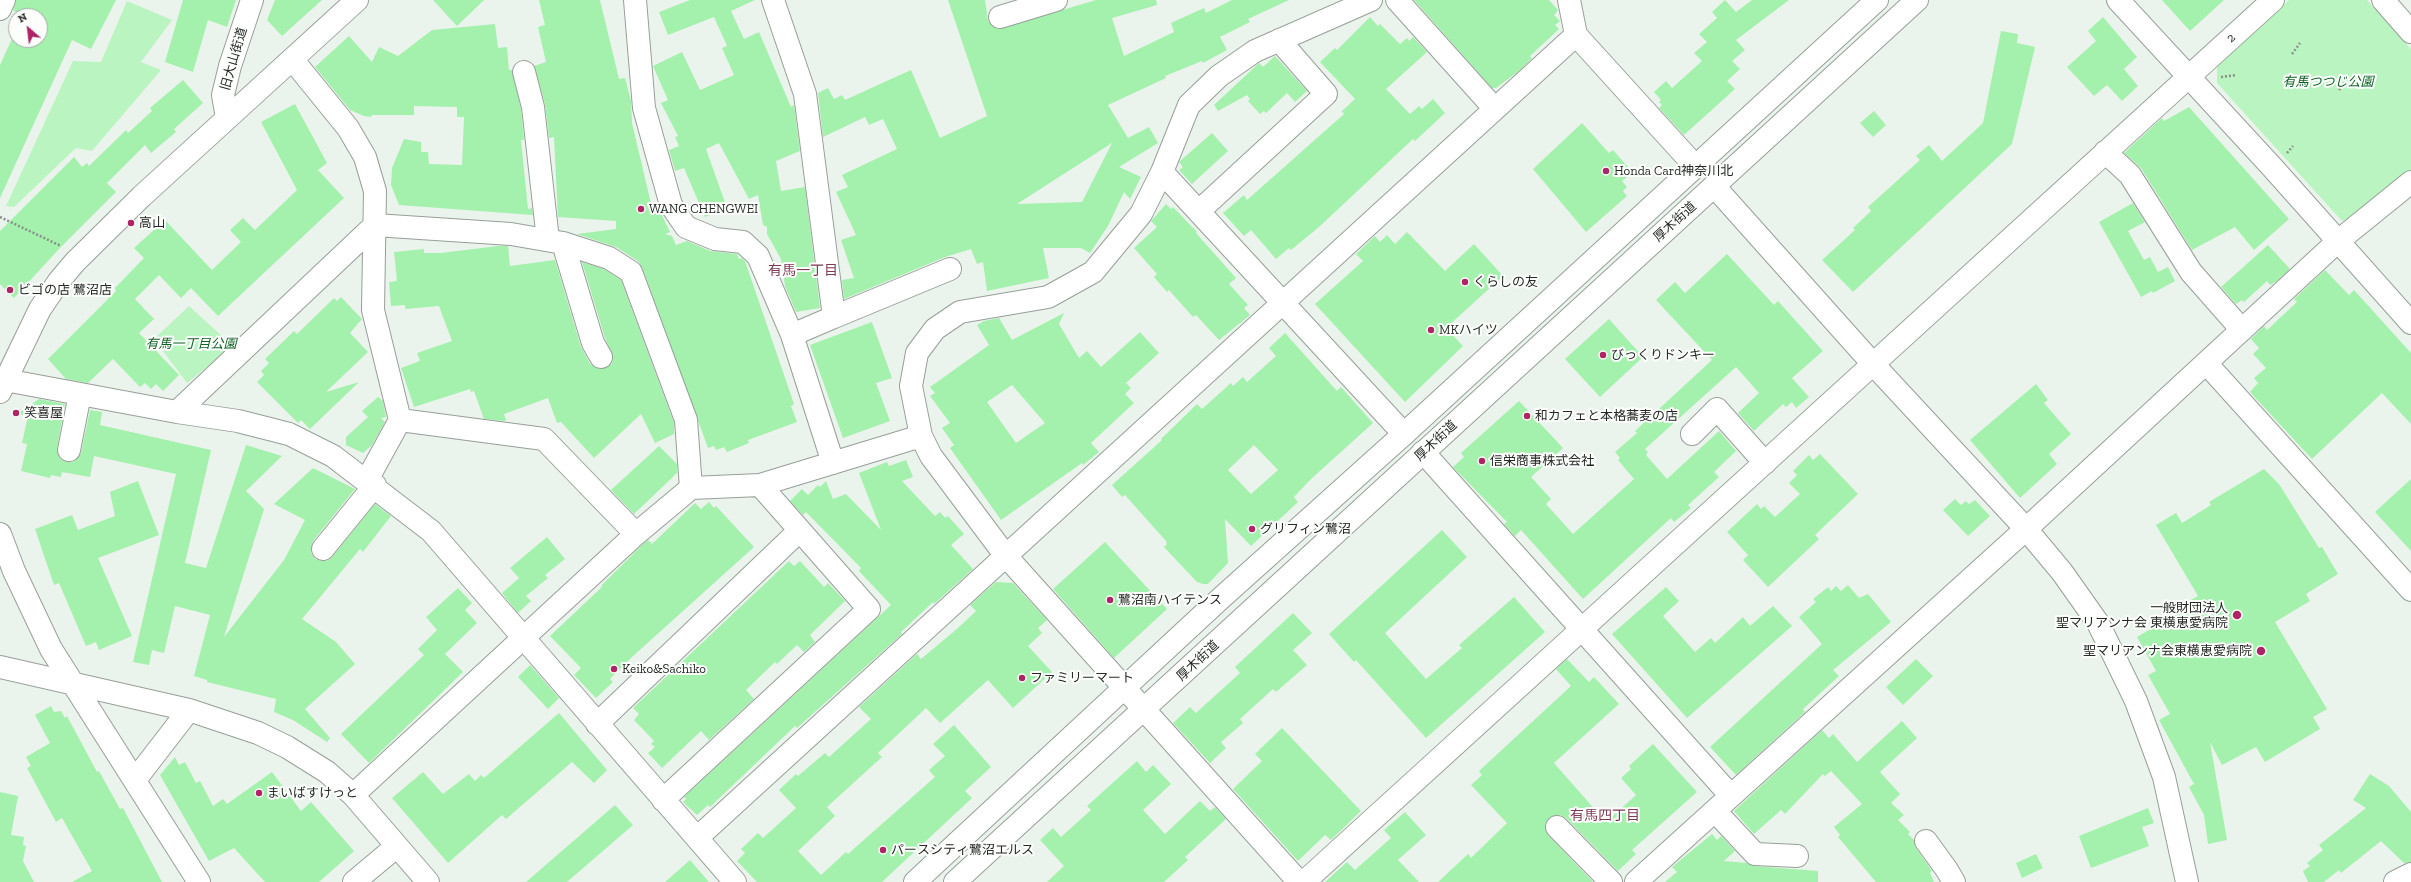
<!DOCTYPE html>
<meta charset="utf-8">
<style>
body{margin:0}
#map{position:relative;width:2411px;height:882px;overflow:hidden;background:#ebf4ec;font-family:"Zilla Slab",serif}
canvas{display:block}
.north{position:absolute;left:8px;top:8px;width:40px;height:40px;box-sizing:border-box;background:#fdfffd;border:1px solid #a7a9a7;border-radius:50%;rotate:332deg;font-size:11px;font-weight:700;line-height:16px;text-align:center;color:#262926}
.north::after{content:'';display:block;margin:auto;width:14px;height:18px;background:#ae2565;clip-path:polygon(50% 0,100% 100%,50% 72%,0 100%)}
</style>
<div id="map">
<canvas width="2411" height="882"></canvas>
<div class="north">N</div>
</div>
<script>
const g = document.querySelector('canvas').getContext('2d');
g.lineJoin = 'round';
function fill(path, color) {
  g.fillStyle = color;
  g.fill(path, 'evenodd');
}
function shape(rows) {
  const path = new Path2D();
  for (const r of rows) {
    path.moveTo(r[0], r[1]);
    for (let i = 2; i < r.length; i += 2) path.lineTo(r[i], r[i + 1]);
  }
  return path;
}
function trace(path, color, width, dash) {
  g.strokeStyle = color;
  g.lineWidth = width;
  g.lineCap = dash ? 'butt' : 'round';
  g.setLineDash(dash || []);
  g.stroke(path);
}
function label(font, color, halo, rows, align = 'center') {
  g.font = font + ' "Zilla Slab","Noto Sans JP",serif';
  g.lineWidth = 4;
  g.setLineDash([]);
  g.textBaseline = 'middle';
  g.strokeStyle = halo;
  g.fillStyle = color;
  for (const [text, x, y, turn = 0] of rows) {
    g.save();
    g.translate(x, y);
    g.rotate((+turn || 0) * Math.PI / 180);
    g.textAlign = isNaN(turn) ? turn : align;
    if (halo) g.strokeText(text, 0, 0);
    g.fillText(text, 0, 0);
    g.restore();
  }
}
const green = shape([
 [2289,0,2367,0,2411,49,2411,174,2355,220,2342,221,2217,83,2217,65],
 [127,1,172,20,141,62,161,70,92,151,76,148,14,207,6,206,73,61,101,62],
 [189,306,233,346,187,383,154,339]
]);
const building = shape([
 [16,0,116,0,91,49,72,40,0,198,0,65,16,30,16,40,40,40,40,16,22,16,13,10],
 [183,0,236,0,227,27,208,20,193,72,165,62],
 [275,0,322,0,282,36,267,20],
 [433,0,484,0,457,26],
 [539,0,600,0,619,79,625,78,631,101,632,123,653,212,659,209,670,232,665,234,672,236,676,245,687,241,710,251,737,254,739,259,742,258,745,261,794,404,791,406,797,422,748,440,749,443,727,452,724,447,716,450,714,446,708,448,642,267,638,261,616,247,577,234,616,229,616,221,558,217,554,137,549,138,545,104,534,66,546,62,538,27,545,25],
 [690,0,755,0,731,11,744,39,759,32,791,107,794,105,800,151,776,161,781,191,805,187,820,308,796,312,785,286,781,259,767,234,767,227,763,225,758,195,749,199,719,143,706,149,727,208,705,217,684,168,675,171,669,150,679,146,675,137,678,136,661,103,668,100,653,66,682,52,700,90,734,75,722,48,727,46,714,17,668,35,659,12],
 [948,0,985,0,988,21,998,29,1096,0,1156,0,1157,5,1112,18,1124,56,1174,32,1171,23,1204,8,1206,13,1232,0,1289,0,1248,19,1250,22,1220,37,1227,50,1203,63,1202,61,1165,76,1166,78,1108,105,1128,138,1149,127,1158,143,1119,167,1141,177,1130,199,1124,192,1108,226,1090,253,1081,248,1043,248,1049,278,987,291,983,262,977,264,971,249,945,257,844,299,842,280,854,278,841,240,856,235,836,192,848,187,842,175,897,149,883,119,869,125,865,117,823,137,818,93,828,88,834,99,842,95,845,100,911,70,940,138,987,116],
 [1112,143,1082,202,1017,204],
 [1414,0,1549,0,1558,10,1554,15,1560,21,1555,25,1559,29,1530,56,1532,58,1520,70,1496,88,1492,88],
 [1725,0,1736,12,1752,0,1789,0,1736,40,1745,50,1732,61,1740,69,1727,81,1735,89,1684,135,1659,108,1662,105,1659,102,1661,100,1654,92,1666,81,1672,88,1702,61,1694,53,1707,42,1699,34,1717,18,1712,12],
 [2162,0,2224,0,2190,31],
 [1370,17,1378,26,1380,24,1400,44,1407,38,1409,41,1413,37,1427,52,1386,89,1410,114,1419,106,1422,109,1433,99,1445,113,1415,141,1413,139,1319,227,1291,250,1289,248,1276,259,1251,230,1244,236,1223,213,1244,195,1247,200,1344,114,1342,111,1355,99,1320,62,1335,48,1337,50],
 [2103,17,2137,57,2124,69,2138,86,2122,101,2107,85,2094,96,2067,67,2096,41,2088,31],
 [495,24,498,48,507,47,509,70,512,70,521,109,524,140,521,140,528,209,532,208,533,215,399,205,391,185,392,168,404,139,421,142,421,152,428,152,429,164,462,165,464,117,457,117,457,107,414,106,414,115,372,115,371,117,364,116,350,110,315,67,349,36,372,62,379,47,398,56,432,30],
 [2001,31,2018,34,2017,43,2035,47,2012,144,1853,292,1822,260,1855,230,1853,228,1871,211,1868,207,1920,160,1916,156,1929,145,1942,161,1983,123],
 [1275,56,1307,91,1295,102,1287,93,1266,113,1264,111,1260,114,1248,101,1250,99,1247,95,1218,111,1214,105,1257,65,1259,63,1263,67],
 [183,80,203,103,174,129,176,132,151,153,145,145,107,183,116,192,59,249,14,298,0,284,0,231,74,157,82,167,87,163,89,166,126,130,128,133,152,111,150,108],
 [295,104,327,163,318,170,344,198,218,316,191,288,181,298,159,275,135,299,154,319,139,333,179,375,163,391,156,384,151,389,145,383,140,387,113,359,88,383,66,379,48,359,116,291,115,288,144,258,134,248,165,220,212,270,241,242,230,230,243,218,255,230,297,190,261,122],
 [2189,107,2289,219,2254,250,2235,227,2192,250,2141,168,2124,153,2162,118,2164,121],
 [1874,111,1886,125,1873,137,1860,123],
 [1582,123,1609,153,1613,150,1628,167,1622,172,1627,177,1622,181,1627,187,1623,191,1627,196,1586,232,1533,169],
 [1212,133,1228,151,1192,184,1179,170,1183,167,1179,162],
 [2133,203,2145,222,2128,231,2144,260,2150,257,2158,272,2168,267,2175,281,2153,293,2152,291,2141,297,2099,222],
 [1166,204,1171,209,1173,207,1197,232,1196,233,1236,278,1229,284,1248,305,1244,308,1250,315,1219,340,1196,315,1193,317,1169,290,1167,292,1154,277,1157,274,1134,248,1157,227,1151,221],
 [1407,232,1445,271,1474,244,1503,276,1446,328,1463,346,1405,402,1315,304,1363,261,1356,254,1375,236,1380,242,1387,235,1395,244],
 [2268,245,2290,269,2277,281,2270,285,2267,281,2244,302,2242,300,2236,304,2221,287],
 [498,246,508,246,510,266,555,260,581,347,590,364,601,369,612,364,613,357,605,338,582,262,604,269,621,280,674,423,674,434,655,443,641,414,594,458,561,422,557,423,548,398,504,414,506,420,504,421,484,419,474,391,471,392,470,389,414,407,401,368,420,361,417,353,452,341,439,306,405,309,405,305,391,306,389,282,397,281,394,252,424,249,424,253,441,253],
 [1727,254,1774,305,1778,301,1823,351,1792,378,1809,397,1796,408,1792,402,1786,407,1783,404,1754,431,1738,413,1759,393,1736,367,1645,449,1648,452,1646,455,1667,479,1719,431,1736,451,1714,472,1719,477,1688,505,1691,508,1674,522,1671,518,1583,599,1521,530,1515,536,1504,524,1507,522,1453,467,1464,457,1461,453,1519,401,1563,448,1531,477,1551,499,1546,504,1573,534,1634,479,1618,460,1620,458,1615,452,1637,433,1635,431,1712,360,1656,300,1675,282,1685,293],
 [2325,270,2349,295,2354,290,2411,353,2411,424,2382,393,2312,459,2250,392,2258,383,2254,378,2266,368,2253,354,2259,348,2251,339,2264,326,2267,330,2297,302,2294,299],
 [341,297,362,319,350,333,368,352,326,392,359,382,310,429,301,420,298,423,257,382,264,375,261,371,269,363,265,359,294,331,297,334,334,298,337,301],
 [1064,313,1059,324,1079,358,1087,351,1101,367,1140,332,1159,353,1126,383,1131,388,1125,394,1134,403,1091,443,1099,452,1083,465,1082,463,1001,520,950,448,954,445,942,428,950,423,930,396,935,393,930,387,989,345,977,325,984,321,999,318,1012,340],
 [1012,385,1045,423,1016,443,987,402],
 [1609,319,1643,357,1600,397,1565,359],
 [872,322,892,378,876,383,890,421,843,438,810,345],
 [1285,333,1337,391,1341,387,1373,423,1310,480,1294,497,1298,502,1251,546,1225,519,1228,563,1208,584,1203,584,1197,582,1178,562,1164,547,1167,544,1166,541,1125,495,1122,497,1112,485,1162,440,1161,439,1197,404,1202,409,1231,383,1233,386,1243,377,1247,382,1276,356,1269,348],
 [1254,445,1278,470,1251,494,1228,470],
 [2036,384,2048,400,2044,403,2071,434,2049,454,2057,464,2020,498,1970,440],
 [378,397,383,401,386,417,381,418,385,422,372,445,363,453,346,445,346,437,368,417,362,411],
 [39,399,65,404,57,448,61,459,66,462,73,462,81,453,90,410,102,412,100,425,211,450,185,563,206,568,246,445,282,456,246,491,264,509,224,637,284,560,305,520,274,504,313,468,355,489,313,541,311,553,315,559,327,561,332,557,375,504,391,516,363,552,360,549,302,619,336,642,355,664,305,709,330,738,327,742,293,720,274,712,276,699,207,682,207,680,194,676,210,615,175,606,164,653,152,650,149,665,133,662,176,474,94,456,90,477,62,472,61,477,51,475,50,478,21,471,27,444,22,443,28,416,17,414],
 [659,446,677,464,677,473,634,514,611,490],
 [1820,454,1858,494,1815,535,1819,539,1768,587,1743,560,1748,555,1727,532,1757,504,1761,509,1764,506,1775,517,1800,494,1789,483,1797,475,1793,471,1809,455,1813,460],
 [906,460,913,477,902,481,935,516,940,512,945,518,948,516,964,534,951,545,973,569,934,604,933,602,901,632,902,634,797,728,795,726,710,807,708,805,697,815,683,802,686,799,684,797,891,605,859,571,861,568,806,512,803,515,790,501,802,489,808,495,818,485,820,487,826,481,833,499,846,494,881,530,859,473,887,462,889,466],
 [2264,469,2279,484,2319,548,2322,547,2338,574,2306,594,2310,601,2275,622,2327,709,2313,717,2320,729,2265,762,2256,747,2222,765,2210,742,2227,840,2208,844,2204,815,2189,787,2194,784,2159,720,2170,714,2148,675,2156,671,2137,637,2170,618,2168,613,2198,596,2156,525,2176,513,2182,523,2211,505,2209,502],
 [2411,479,2411,551,2375,512],
 [138,481,159,535,98,558,132,636,99,650,96,642,86,646,59,583,54,585,35,529,72,515,78,530,115,516,110,492],
 [1955,499,1961,505,1966,501,1969,504,1975,500,1990,516,1968,536,1943,510],
 [709,502,714,508,716,506,754,547,632,657,610,679,613,682,596,698,574,675,581,668,550,636,602,587,601,586,644,543,648,540,652,544,695,503,701,509],
 [1442,530,1467,557,1385,633,1426,679,1462,648,1459,645,1514,597,1545,632,1426,738,1356,660,1354,662,1329,634],
 [547,537,565,559,545,575,548,578,526,596,531,601,518,613,502,593,519,578,510,568],
 [1105,542,1167,609,1114,658,1053,589],
 [789,561,794,566,800,561,824,587,828,583,845,601,810,635,815,642,804,652,797,645,777,664,775,662,746,690,754,699,709,740,701,731,662,768,648,753,655,747,651,744,654,741,634,720,639,714,633,708],
 [996,582,1013,583,1047,620,1038,628,1042,633,1028,646,1052,672,1013,708,988,680,940,723,926,708,878,753,882,757,827,807,835,816,798,851,821,875,846,852,848,854,935,777,929,770,945,756,933,744,954,725,991,767,965,791,972,798,882,882,757,882,737,861,745,853,741,849,758,833,763,838,796,808,779,790,796,774,798,776,825,753,829,757,871,719,859,707,917,654,921,659,958,628,976,611,970,605],
 [1848,585,1859,598,1868,594,1891,622,1833,670,1839,676,1803,709,1805,712,1736,775,1710,747,1822,644,1799,617,1816,602,1813,599,1828,587,1831,591,1836,586,1841,591],
 [1666,587,1679,601,1663,616,1695,652,1711,638,1715,643,1743,617,1750,626,1773,606,1792,626,1687,718,1612,634],
 [458,588,472,603,465,610,477,623,445,654,463,672,369,763,341,734,424,655,418,649,437,630,426,617],
 [1293,613,1312,633,1293,650,1307,665,1276,692,1273,689,1240,719,1243,723,1221,742,1226,748,1210,763,1173,723,1190,707,1196,713,1240,673,1235,667],
 [1567,659,1589,682,1594,677,1619,704,1554,763,1606,822,1636,795,1621,778,1631,769,1629,766,1653,744,1697,792,1632,850,1636,854,1618,871,1566,818,1560,815,1549,818,1545,824,1548,835,1593,882,1438,882,1468,854,1471,858,1507,823,1471,785,1482,775,1479,771,1571,686,1556,669],
 [1916,659,1933,676,1903,705,1886,687],
 [530,665,559,698,548,709,518,677],
 [51,706,54,712,61,711,65,718,67,716,97,772,99,771,120,809,123,808,162,882,72,882,92,871,62,818,56,822,27,768,31,766,26,757,50,743,35,715],
 [559,713,607,770,594,783,572,762,506,819,502,815,448,863,392,798,423,772,443,794,469,774,475,781,481,775,484,778],
 [1902,721,1917,738,1880,772,1900,794,1891,803,1904,815,1898,820,1910,832,1908,834,1914,840,1916,848,1932,871,1930,873,1934,882,1876,882,1838,837,1840,835,1834,827,1862,804,1831,771,1825,776,1823,774,1785,814,1781,810,1754,834,1734,811,1822,730,1829,738,1833,734,1857,762],
 [1282,728,1361,811,1331,840,1325,835,1298,861,1233,789,1262,761,1255,754],
 [175,757,179,765,185,762,196,783,200,781,213,806,223,799,227,804,272,772,301,811,311,802,354,851,319,882,265,882,234,848,209,861,160,775],
 [1137,761,1146,772,1153,765,1171,784,1143,810,1165,834,1200,801,1210,811,1215,807,1226,819,1185,857,1188,860,1164,882,1047,882,1064,866,1040,840,1053,828,1061,837,1091,810,1087,806],
 [2370,774,2389,786,2411,812,2411,862,2404,863,2381,841,2341,873,2339,870,2324,882,2308,882,2303,871,2310,866,2307,863,2323,850,2319,845,2366,808,2353,800],
 [0,792,18,796,11,835,24,837,23,845,26,846,23,861,34,882,0,882],
 [615,805,633,825,567,882,526,882],
 [2148,808,2154,823,2142,827,2149,846,2091,868,2079,836],
 [1405,812,1426,835,1398,860,1419,882,1325,882,1347,862,1355,870,1391,838,1384,830],
 [1712,834,1717,840,1721,836,1735,851,1724,861,1747,863,1754,866,1818,871,1818,882,1665,882,1677,872,1672,867],
 [2036,854,2043,868,2022,878,2016,863],
 [690,860,709,882,665,882]
]);
const path = shape([
 [2292,54,2300,43],
 [2221,77,2236,75],
 [2339,90,2348,79],
 [2287,153,2293,146],
 [0,217,61,246]
]);
const minor = shape([
 [635,0,644,108,671,205,686,227,715,239,743,242,758,256,792,335,833,463],
 [773,0,805,94,834,317,792,335],
 [1397,0,1494,108],
 [1569,0,1576,35,1695,166],
 [2118,0,2272,167,2411,323],
 [2383,0,2411,32],
 [0,9,4,0],
 [1000,17,1056,0],
 [292,59,348,128,365,157,375,191,373,310,400,420,367,480],
 [524,72,533,107,548,240],
 [227,118,223,95,230,66,252,0],
 [2105,152,2130,175,2191,272,2242,330],
 [1162,172,1404,434],
 [1714,186,1873,364,2026,529,2062,572,2098,623,2136,701,2164,777,2187,882],
 [1199,211,1326,94,1279,40],
 [563,243,593,343,601,357],
 [834,317,950,269],
 [2206,363,2411,590],
 [5,380,177,412,238,421,289,434,333,456,431,531,735,882],
 [0,392,40,309,59,281,75,262,142,196,357,0],
 [177,412,375,225,511,234,563,243,609,258,631,272,686,420,691,488],
 [400,420,544,439,636,534],
 [1692,434,1717,409,1765,463],
 [69,450,80,394],
 [1423,452,1731,796],
 [0,534,14,571,51,649,199,882],
 [323,549,375,485],
 [0,667,189,710,258,733,287,747,327,772,353,795,428,882],
 [597,724,799,531],
 [135,780,189,710],
 [353,795,636,534,691,488,760,485,921,436],
 [663,800,869,609,760,485],
 [1715,811,1755,854,1797,856],
 [1557,827,1611,882],
 [697,838,1576,35],
 [1926,841,1947,870,1954,882],
 [354,882,397,846],
 [1299,882,1005,555,931,456,921,436,911,386,917,353,935,329,960,312,1048,297,1093,272,1141,214,1162,172,1189,105,1219,76,1255,51,1371,0],
 [1304,882,2273,0],
 [1636,882,2026,529,2337,242,2411,182],
 [2395,882,2411,874]
]);
const highway = shape([
 [915,882,1220,599,1404,434,1877,0],
 [955,882,1917,0]
]);
const markers = [
 [1606,171,4,"#ae2565"],
 [641,209,4,"#ae2565"],
 [131,223,4,"#ae2565"],
 [1465,282,4,"#ae2565"],
 [10,290,4,"#ae2565"],
 [1431,330,4,"#ae2565"],
 [1603,355,4,"#ae2565"],
 [16,413,4,"#ae2565"],
 [1527,416,4,"#ae2565"],
 [1482,461,4,"#ae2565"],
 [1252,529,4,"#ae2565"],
 [1110,600,4,"#ae2565"],
 [2237,615,5,"#ae2565"],
 [2261,651,5,"#ae2565"],
 [614,669,4,"#ae2565"],
 [1022,678,4,"#ae2565"],
 [259,793,4,"#ae2565"],
 [883,850,4,"#ae2565"]
];
const streetNames = [
 ["2",2231,38,-42],
 ["旧大山街道",234,59,-74],
 ["厚木街道",1675,222,-42],
 ["厚木街道",1436,441,-43],
 ["厚木街道",1198,661,-43]
];
const parkNames = [
 ["有馬つつじ公園",2328,82],
 ["有馬一丁目公園",191,344]
];
const poiNames = [
 ["Honda Card神奈川北",1614,171],
 ["WANG CHENGWEI",649,209],
 ["高山",139,223],
 ["くらしの友",1473,282],
 ["ビゴの店 鷺沼店",18,290],
 ["MKハイツ",1439,330],
 ["びっくりドンキー",1611,355],
 ["笑喜屋",24,413],
 ["和カフェと本格蕎麦の店",1535,416],
 ["信栄商事株式会社",1490,461],
 ["グリフィン鷺沼",1260,529],
 ["鷺沼南ハイテンス",1118,600],
 ["一般財団法人",2228,608,"right"],
 ["聖マリアンナ会 東横恵愛病院",2228,623,"right"],
 ["聖マリアンナ会東横恵愛病院",2252,651,"right"],
 ["Keiko&Sachiko",622,669],
 ["ファミリーマート",1030,678],
 ["まいばすけっと",267,793],
 ["パースシティ鷺沼エルス",891,850]
];
const neighbourhoodNames = [
 ["有馬一丁目",803,271],
 ["有馬四丁目",1605,816]
];
fill(green, '#baf4c0');
fill(building, '#a4f0ad');
trace(minor, '#979f98', 24);
trace(highway, '#979f98', 24);
trace(path, '#898f8a', 2.5, [2, 2]);
trace(minor, '#fff', 22);
trace(highway, '#fff', 22);
for (const [x, y, r, color] of markers) {
  const dot = new Path2D();
  dot.arc(x, y, r, 0, 2 * Math.PI);
  g.fillStyle = color;
  g.fill(dot);
  trace(dot, '#fdfffd', 1.5);
}
label('13px', '#262926', '#fdfffd', streetNames);
label('italic 13px', '#116227', '#fdfffd', parkNames);
label('13px', '#262926', '#fdfffd', poiNames, 'left');
label('14px', '#7e3954', '#fdfffd', neighbourhoodNames);
</script>
